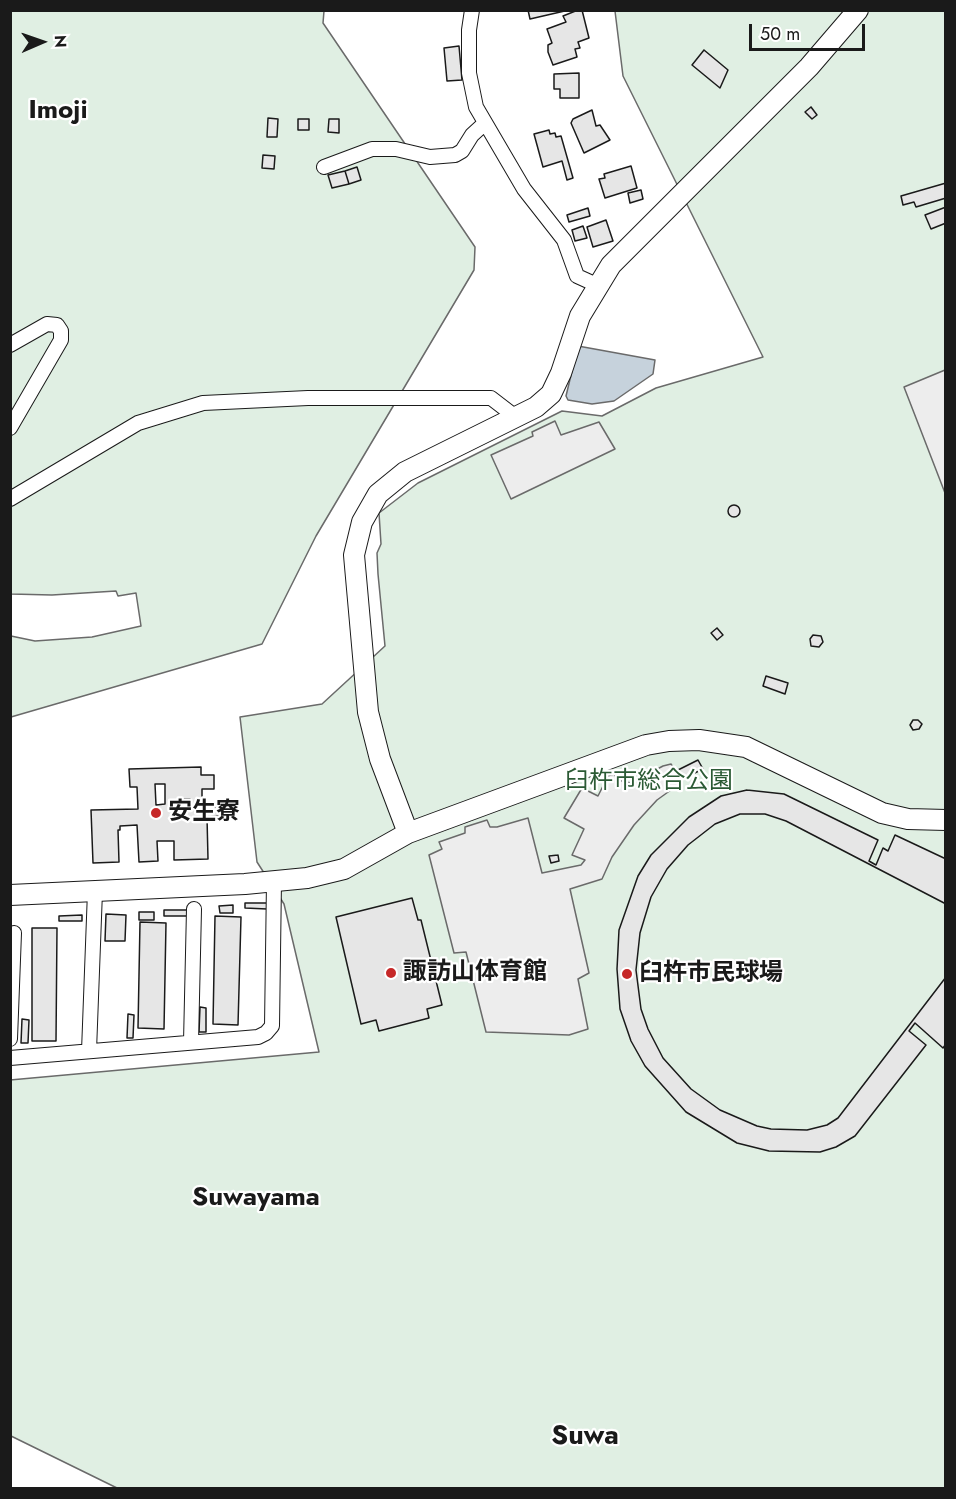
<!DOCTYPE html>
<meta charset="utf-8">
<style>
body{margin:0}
#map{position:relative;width:956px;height:1499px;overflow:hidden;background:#fff;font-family:Jost,sans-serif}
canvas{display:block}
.frame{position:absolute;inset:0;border:12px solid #1a1a1a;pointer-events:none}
.north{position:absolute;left:12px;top:12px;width:60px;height:60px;-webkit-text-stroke:4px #fff;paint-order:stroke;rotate:88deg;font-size:16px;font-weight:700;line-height:24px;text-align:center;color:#1a1a1a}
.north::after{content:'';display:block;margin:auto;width:21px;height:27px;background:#1a1a1a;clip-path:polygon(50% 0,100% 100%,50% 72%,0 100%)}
.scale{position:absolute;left:749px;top:24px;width:116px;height:27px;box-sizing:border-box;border:3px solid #1a1a1a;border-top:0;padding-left:8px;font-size:18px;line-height:21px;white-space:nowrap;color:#1a1a1a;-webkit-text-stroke:4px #fff;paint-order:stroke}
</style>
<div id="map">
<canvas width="956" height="1499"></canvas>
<div class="frame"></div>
<div class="north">N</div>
<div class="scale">50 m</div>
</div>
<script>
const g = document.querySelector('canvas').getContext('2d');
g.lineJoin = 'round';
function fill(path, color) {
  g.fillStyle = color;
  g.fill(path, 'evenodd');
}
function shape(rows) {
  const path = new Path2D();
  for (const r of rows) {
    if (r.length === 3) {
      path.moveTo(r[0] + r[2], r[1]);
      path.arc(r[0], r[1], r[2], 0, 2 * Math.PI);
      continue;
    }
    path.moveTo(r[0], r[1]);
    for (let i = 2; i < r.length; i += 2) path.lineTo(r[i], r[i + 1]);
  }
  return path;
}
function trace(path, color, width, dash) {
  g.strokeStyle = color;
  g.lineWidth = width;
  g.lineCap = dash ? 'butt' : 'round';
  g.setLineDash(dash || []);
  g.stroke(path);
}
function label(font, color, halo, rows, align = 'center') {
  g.font = font + ' Jost,"Noto Sans JP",sans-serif';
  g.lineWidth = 4.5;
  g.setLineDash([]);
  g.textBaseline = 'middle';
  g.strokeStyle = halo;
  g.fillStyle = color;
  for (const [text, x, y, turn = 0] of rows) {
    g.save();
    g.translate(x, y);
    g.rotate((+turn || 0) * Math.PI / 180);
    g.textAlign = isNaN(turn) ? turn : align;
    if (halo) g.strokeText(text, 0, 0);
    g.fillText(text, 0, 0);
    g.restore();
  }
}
const green = shape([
 [11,11,324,11,323,23,475,247,474,270,316,536,262,644,11,717,11,636,35,641,92,637,141,626,136,593,118,596,116,591,52,595,11,594,11,11],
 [615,11,945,11,945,1488,117,1488,11,1436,10,1080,319,1052,284,904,257,862,240,717,322,704,385,646,378,574,377,553,381,544,379,513,418,483,562,411,602,416,656,388,763,357,623,76,615,11]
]);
const parking = shape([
 [945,370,945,493,904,387,945,370],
 [555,421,561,435,599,422,615,449,511,499,491,455,533,436,532,432,555,421],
 [671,764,682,782,657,800,634,825,612,857,602,879,570,889,589,973,578,979,588,1029,569,1035,486,1032,466,952,454,953,429,855,442,849,439,842,465,833,465,827,487,820,490,827,497,827,528,818,542,873,581,865,585,860,572,855,584,829,564,818,582,788,598,796,604,784,601,778,614,774,618,780,631,783,663,766,671,764]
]);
const water = shape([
 [578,346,655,360,653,374,614,401,592,404,568,400,566,396,578,346]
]);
const building = shape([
 [528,10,569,10,530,19,528,10],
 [578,10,582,10,589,38,578,42,580,48,575,49,577,57,553,65,548,52,548,45,552,43,547,29,566,22,563,16,578,10],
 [459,46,462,80,447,81,444,48,459,46],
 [704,50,728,70,720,88,692,65,704,50],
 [579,73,579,98,560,98,560,89,554,89,554,74,579,73],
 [811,107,817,115,812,119,805,112,811,107],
 [592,110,596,126,600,125,610,140,584,153,571,123,573,119,592,110],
 [268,118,278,119,277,137,267,137,268,118],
 [298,119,309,119,309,130,298,130,298,119],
 [329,119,339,119,339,133,328,132,329,119],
 [549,130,550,134,555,133,556,137,561,136,573,178,567,180,562,161,543,167,534,134,549,130],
 [263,155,275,156,274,169,262,168,263,155],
 [631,166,637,188,605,198,599,179,605,178,604,174,631,166],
 [357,167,361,180,349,184,345,171,357,167],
 [345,171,349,184,332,188,328,175,345,171],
 [946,183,946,198,916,207,914,202,903,205,901,196,946,183],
 [641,190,643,199,630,203,628,193,641,190],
 [946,207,946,223,931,229,925,215,946,207],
 [588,208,590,216,569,222,567,215,588,208],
 [606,220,613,241,593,247,587,227,606,220],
 [583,226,587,238,575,241,572,230,583,226],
 [734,511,6],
 [717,628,723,635,717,640,711,633,717,628],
 [813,635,821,636,823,642,819,647,811,646,810,639,813,635],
 [766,676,788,683,785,694,763,686,766,676],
 [913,720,918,720,922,724,919,729,913,730,910,725,913,720],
 [698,760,703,769,682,779,678,770,698,760],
 [201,767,201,775,214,775,214,789,202,789,202,804,207,803,207,807,220,807,221,816,207,817,208,859,174,860,174,841,157,841,158,861,139,862,137,825,120,826,120,830,118,830,119,862,93,863,91,810,138,809,137,787,130,787,129,769,201,767],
 [155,784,165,784,165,804,156,805,155,784],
 [183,799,190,799,191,807,183,807,183,799],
 [747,790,784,794,878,840,869,861,876,865,883,848,888,851,895,835,946,859,946,904,786,821,765,814,740,814,715,824,688,845,667,869,651,897,640,933,636,970,641,1009,648,1029,663,1058,691,1089,720,1110,757,1126,771,1129,807,1130,827,1125,838,1118,946,977,946,1044,943,1048,915,1023,909,1031,926,1045,855,1136,836,1147,820,1152,769,1151,737,1143,686,1112,645,1066,631,1041,620,1009,617,969,619,930,638,876,651,855,689,817,721,796,747,790],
 [558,855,559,861,551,863,549,856,558,855],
 [412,898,418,920,421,920,442,1005,427,1009,429,1018,379,1031,376,1020,361,1024,336,917,412,898],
 [245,903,267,903,267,909,245,908,245,903],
 [233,905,233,913,220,913,219,906,233,905],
 [164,910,187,910,187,916,164,916,164,910],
 [139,912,154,912,154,920,139,920,139,912],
 [106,914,126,915,125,941,105,941,106,914],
 [82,915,82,921,59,921,59,916,82,915],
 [215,916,241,917,238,1025,213,1024,215,916],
 [140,922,166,923,164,1029,138,1028,140,922],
 [32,928,57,928,56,1041,32,1041,32,928],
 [200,1007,206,1008,206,1032,199,1032,200,1007],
 [128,1014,134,1015,133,1038,127,1038,128,1014],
 [22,1019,29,1020,28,1043,21,1043,22,1019]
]);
const street = shape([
 [472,10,469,30,469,73,476,107,524,189,564,240,577,276,599,286],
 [324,167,372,149,396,149,430,157,455,155,462,151,472,135,484,124],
 [10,345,47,324,57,325,61,331,61,340,10,428],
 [10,499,138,423,203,403,308,398,491,398,517,418],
 [10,1039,14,933],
 [191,1042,194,909],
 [89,1051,95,891],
 [10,1058,258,1037,266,1033,272,1026,274,881]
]);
const secondary = shape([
 [408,833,380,759,368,712,354,555,362,522,378,494,405,472,536,407,551,394,561,373,580,316,611,265,809,67,858,10],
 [10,895,245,884,307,878,344,869,408,833,646,745,669,741,699,740,746,747,882,813,908,819,946,820]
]);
const markers = [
 [156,813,6,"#c62828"],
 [391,973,6,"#c62828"],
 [627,974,6,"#c62828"]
];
const parkNames = [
 ["臼杵市総合公園",649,782]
];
const poiNames = [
 ["安生寮",168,813],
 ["諏訪山体育館",403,973],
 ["臼杵市民球場",639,974]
];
const neighbourhoodNames = [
 ["Imoji",58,112],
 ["Suwayama",256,1199]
];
const quarterNames = [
 ["Suwa",585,1437]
];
fill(green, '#e0efe3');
trace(green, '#6a6a6a', 1.5);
fill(parking, '#ededed');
trace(parking, '#6a6a6a', 1.5);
fill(water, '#c6d2dc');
trace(water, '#6a6a6a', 1.5);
fill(building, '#e6e6e6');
trace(building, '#1a1a1a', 1.5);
trace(street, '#1a1a1a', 16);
trace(secondary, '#1a1a1a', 22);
trace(street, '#fff', 14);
trace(secondary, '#fff', 20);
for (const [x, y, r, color] of markers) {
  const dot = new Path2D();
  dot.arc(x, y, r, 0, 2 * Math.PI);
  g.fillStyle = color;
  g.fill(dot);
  trace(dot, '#fff', 2);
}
label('24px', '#2b5a34', '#fff', parkNames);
label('bold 24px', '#1a1a1a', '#fff', poiNames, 'left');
label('bold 26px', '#1a1a1a', '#fff', neighbourhoodNames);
label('bold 27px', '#1a1a1a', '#fff', quarterNames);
</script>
